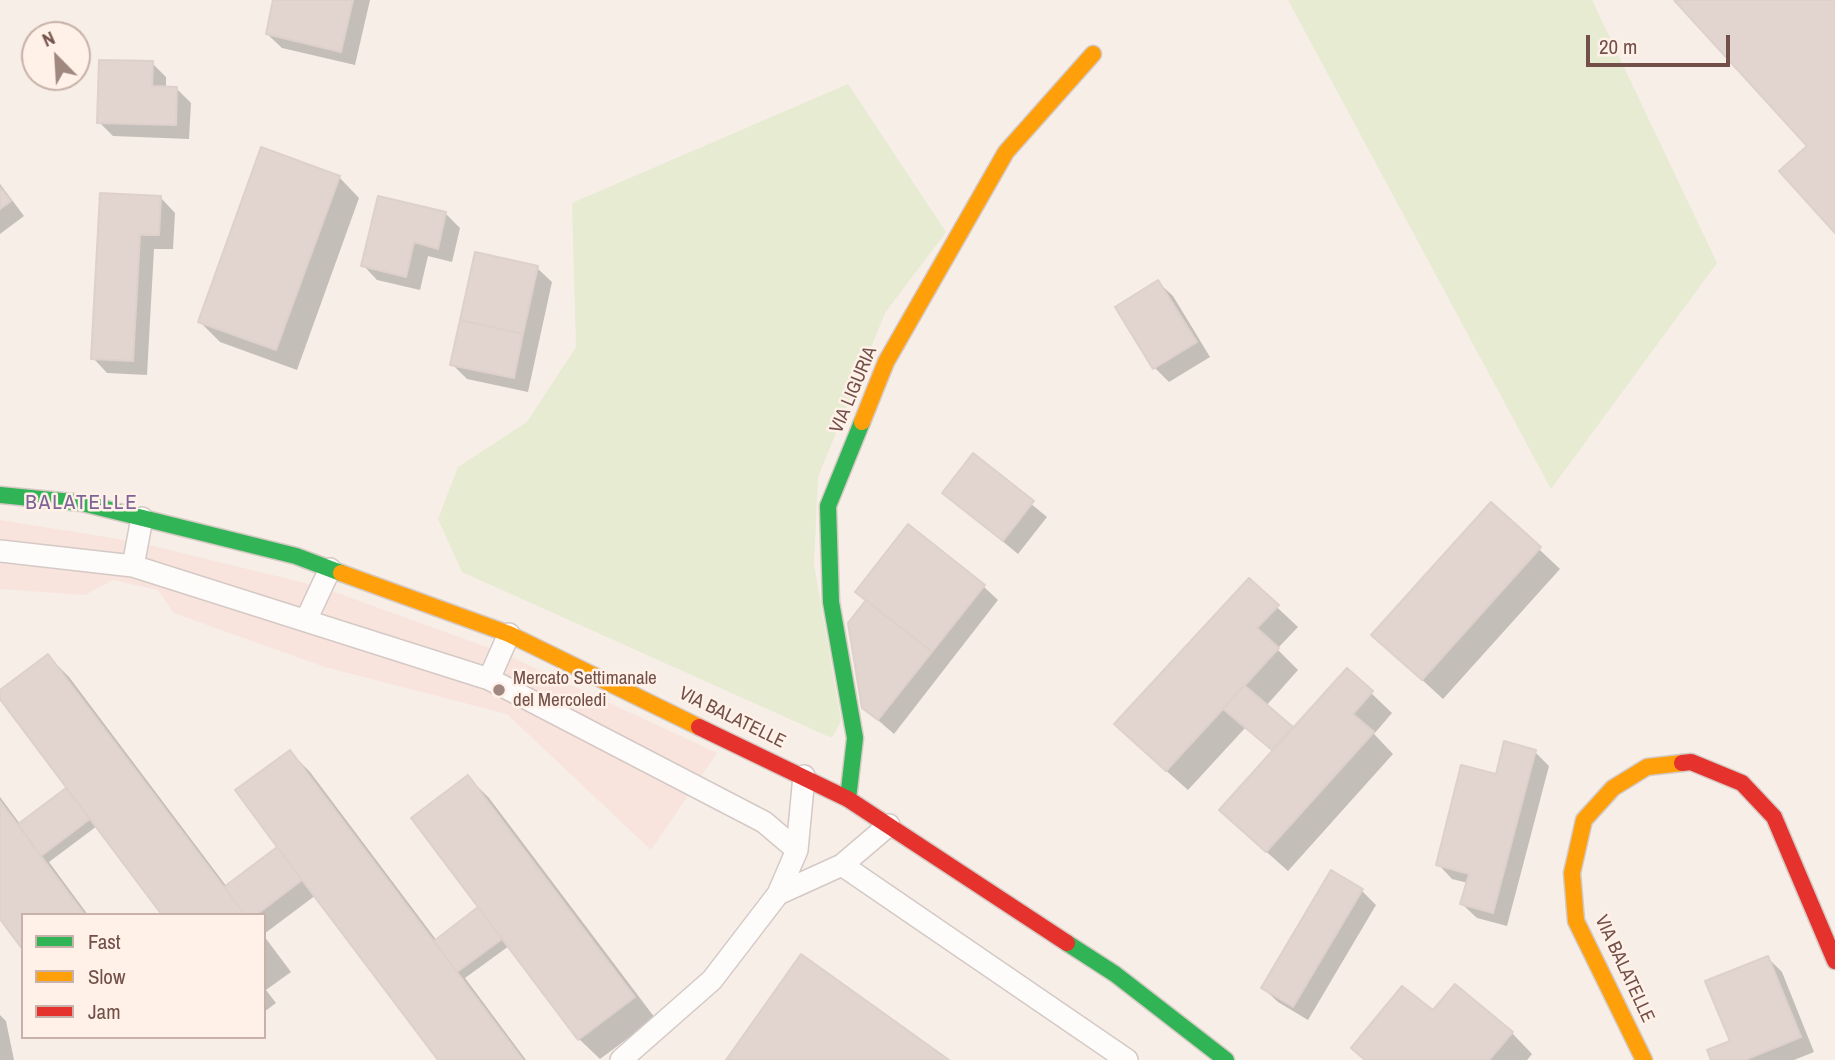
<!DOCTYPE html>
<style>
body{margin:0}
#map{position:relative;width:1835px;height:1060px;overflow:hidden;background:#f6eee7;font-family:"Archivo Narrow",sans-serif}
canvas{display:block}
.legend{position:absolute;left:21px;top:913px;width:245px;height:126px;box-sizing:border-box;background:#fff1e7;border:2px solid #c7b1a8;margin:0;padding:9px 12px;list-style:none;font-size:21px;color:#725049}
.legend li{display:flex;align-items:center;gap:14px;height:35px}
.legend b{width:35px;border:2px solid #c7b1a8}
.north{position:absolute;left:21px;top:21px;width:70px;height:70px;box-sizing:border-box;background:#fff1e7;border:2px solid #c7b1a8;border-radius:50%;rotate:336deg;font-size:19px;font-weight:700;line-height:28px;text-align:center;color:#725049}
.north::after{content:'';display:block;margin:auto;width:24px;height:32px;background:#a08780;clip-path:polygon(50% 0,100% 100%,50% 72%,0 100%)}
.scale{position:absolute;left:1586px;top:35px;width:144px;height:32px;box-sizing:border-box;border:4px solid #725049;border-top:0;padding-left:9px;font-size:21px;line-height:24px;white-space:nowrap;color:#725049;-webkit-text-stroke:5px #fff1e7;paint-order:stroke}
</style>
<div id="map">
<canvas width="1835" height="1060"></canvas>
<ul class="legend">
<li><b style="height:9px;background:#30b455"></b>Fast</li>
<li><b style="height:9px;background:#ff9f0a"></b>Slow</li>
<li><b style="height:9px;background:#e5322d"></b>Jam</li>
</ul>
<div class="north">N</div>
<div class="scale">20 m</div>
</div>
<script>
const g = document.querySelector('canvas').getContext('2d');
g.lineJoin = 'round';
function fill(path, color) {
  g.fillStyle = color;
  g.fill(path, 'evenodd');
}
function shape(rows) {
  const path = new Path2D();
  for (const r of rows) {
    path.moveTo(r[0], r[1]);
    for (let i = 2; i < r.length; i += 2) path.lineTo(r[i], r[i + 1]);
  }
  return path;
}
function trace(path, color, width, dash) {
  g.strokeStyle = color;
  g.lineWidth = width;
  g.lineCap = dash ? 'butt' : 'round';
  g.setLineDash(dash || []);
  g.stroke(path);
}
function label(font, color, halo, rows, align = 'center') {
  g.font = font + ' "Archivo Narrow",sans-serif';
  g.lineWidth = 5;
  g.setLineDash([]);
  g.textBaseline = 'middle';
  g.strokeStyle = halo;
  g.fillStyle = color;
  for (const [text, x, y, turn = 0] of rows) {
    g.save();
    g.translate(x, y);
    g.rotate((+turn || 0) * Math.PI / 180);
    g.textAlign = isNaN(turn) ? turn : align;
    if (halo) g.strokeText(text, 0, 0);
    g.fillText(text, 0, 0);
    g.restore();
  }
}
const commercial = shape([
 [0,520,137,542,321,587,500,652,717,753,651,850,507,714,325,667,174,613,158,590,113,580,85,595,0,589]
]);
const green = shape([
 [1288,0,1592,0,1717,263,1551,489],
 [848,84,946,232,885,313,818,477,814,564,841,721,832,738,462,572,438,519,458,467,527,422,576,347,572,203]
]);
const shadow = shape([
 [275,0,370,0,355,65,282,48,267,34],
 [152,63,166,77,166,88,177,89,191,103,189,139,113,136,99,122],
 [339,177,359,198,297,370,220,342,200,322],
 [0,184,24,216,0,234],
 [102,195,161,198,175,213,173,249,154,249,147,375,107,373,93,358],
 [446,214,460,228,452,262,428,256,420,290,377,280,363,265],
 [537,268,552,282,528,392,467,379,452,364],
 [1158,282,1173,296,1210,357,1169,382,1155,368],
 [973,456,1047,517,1018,554,944,493],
 [1491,504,1560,569,1443,699,1373,635],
 [1249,581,1298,627,1277,649,1298,670,1266,706,1294,729,1347,670,1392,713,1374,734,1393,754,1288,871,1242,830,1274,751,1246,727,1188,790,1137,745],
 [983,586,998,600,894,734,864,708],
 [48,656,69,677,227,887,277,849,290,752,310,772,437,941,481,908,468,777,489,798,655,1018,600,1059,579,1039,509,946,465,978,526,1060,440,1060,316,895,264,934,264,915,164,915,97,826,49,862,88,915,0,916,0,797,20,824,74,795,0,696,0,692],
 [1535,752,1549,766,1507,926,1477,918,1462,904,1468,883,1452,879,1438,864,1497,776],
 [1362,891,1376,905,1308,1020,1278,1002,1263,988],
 [264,936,291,972,266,990,276,1003,264,1012],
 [1768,958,1782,972,1814,1052,1794,1060,1713,1060,1732,1042],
 [1433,1013,1512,1033,1532,1054,1527,1060,1365,1060],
 [0,1015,6,1021,14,1060,0,1060]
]);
const building = shape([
 [273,0,353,0,341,52,266,34,273,0],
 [1674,0,1835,0,1835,233,1779,171,1807,146,1674,0],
 [99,60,153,61,152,86,177,87,176,125,97,123,99,60],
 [261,147,340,176,276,350,198,322,261,147],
 [0,187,11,201,0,209,0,187],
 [100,193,161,196,159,235,140,235,133,361,91,359,100,193],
 [378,196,446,212,438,249,414,242,406,277,361,266,378,196],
 [475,252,538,266,523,334,460,320,475,252],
 [1158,280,1197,342,1153,369,1115,307,1158,280],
 [460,320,523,334,514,378,450,365,460,320],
 [973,453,1034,501,1003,541,942,493,973,453],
 [1491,502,1541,547,1422,680,1371,635,1491,502],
 [908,524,985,585,932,652,855,592,908,524],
 [1249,578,1279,605,1257,628,1279,648,1166,771,1114,724,1249,578],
 [866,600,932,652,878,720,862,708,848,623,866,600],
 [48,654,224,887,245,915,162,915,0,699,0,690,48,654],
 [1347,668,1373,691,1353,714,1374,732,1266,852,1219,810,1347,668],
 [1244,685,1293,727,1272,750,1223,709,1244,685],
 [1504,741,1536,750,1493,913,1460,904,1469,874,1436,865,1461,765,1496,774,1504,741],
 [290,750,457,972,523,1060,438,1060,277,847,235,790,290,750],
 [468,775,635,997,578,1040,411,818,468,775],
 [66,788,90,819,41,856,18,824,66,788],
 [0,801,85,915,23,915,23,950,0,919,0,801],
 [277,847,302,880,256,915,245,915,224,887,277,847],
 [1331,870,1363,889,1293,1007,1261,988,1331,870],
 [478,907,502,939,457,972,434,941,478,907],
 [801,954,949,1060,726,1060,801,954],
 [1768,956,1801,1037,1745,1060,1711,1060,1707,1050,1730,1041,1705,981,1768,956],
 [1455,984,1513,1032,1489,1060,1365,1060,1351,1048,1402,986,1433,1010,1455,984]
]);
const lane = shape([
 [0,551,133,566,489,679,764,822,797,850],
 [133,566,142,518],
 [306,620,330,569],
 [489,679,509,634],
 [842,865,1127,1060],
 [778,894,842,865,889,825],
 [621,1060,712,980,778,894,797,850,804,776]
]);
const fast = shape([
 [0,495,82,503,296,556,341,573],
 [848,799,855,738,831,602,828,506,862,422],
 [1067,943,1115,974,1226,1060]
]);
const slow = shape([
 [862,422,886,362,1006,152,1093,54],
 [341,573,509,634,699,727],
 [1644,1060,1576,921,1572,873,1584,820,1613,788,1647,767,1682,763]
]);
const jam = shape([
 [699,727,848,799,1067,943],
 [1682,763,1691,762,1742,783,1774,817,1835,961]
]);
const markers = [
 [499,690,7,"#a08780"]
];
const streetNames = [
 ["VIA LIGURIA",854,390,-67],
 ["VIA BALATELLE",732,718,26],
 ["VIA BALATELLE",1624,969,65]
];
const poiNames = [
 ["Mercato Settimanale",513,679],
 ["del Mercoledi",513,701]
];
const neighbourhoodNames = [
 ["BALATELLE",82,503]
];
fill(commercial, '#f9e3dd');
fill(green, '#e6ebd2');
fill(shadow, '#0003');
fill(building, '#e2d5cf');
trace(building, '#ded0ca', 2);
trace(lane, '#d4c9c5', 24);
trace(fast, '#d5c9c4', 19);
trace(slow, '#d5c9c4', 19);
trace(jam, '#d5c9c4', 19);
trace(lane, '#fefcfb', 21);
trace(fast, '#30b455', 16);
trace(slow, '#ff9f0a', 16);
trace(jam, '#e5322d', 16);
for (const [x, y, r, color] of markers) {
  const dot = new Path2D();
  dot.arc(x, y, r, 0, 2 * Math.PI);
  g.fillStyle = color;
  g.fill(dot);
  trace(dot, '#fff1e7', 2.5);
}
label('19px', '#725049', '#fff1e7', streetNames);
label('19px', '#725049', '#fff1e7', poiNames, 'left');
g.letterSpacing = '2px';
label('21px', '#7d6496', '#fff1e7', neighbourhoodNames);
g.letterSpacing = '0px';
</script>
